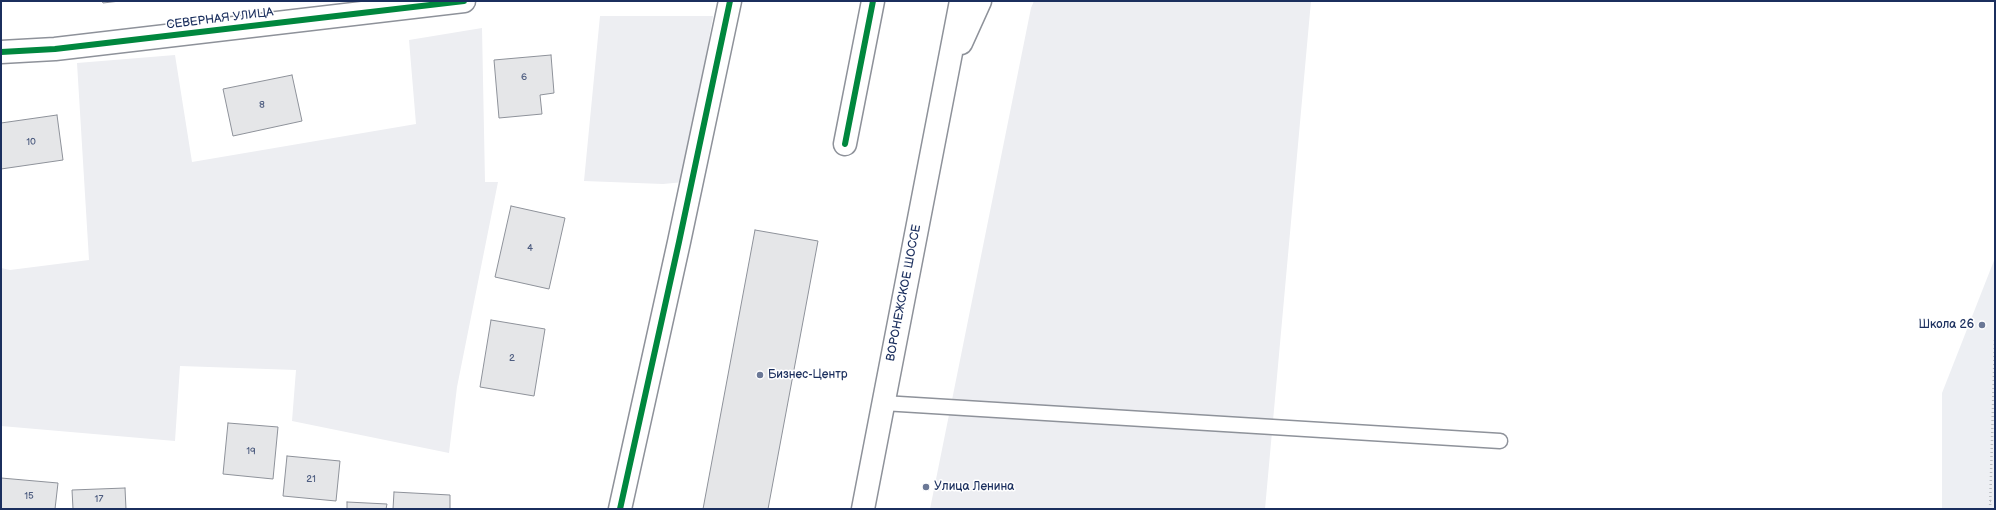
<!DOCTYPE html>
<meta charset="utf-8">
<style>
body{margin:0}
#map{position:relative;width:1996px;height:510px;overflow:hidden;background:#fff;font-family:"Balsamiq Sans",sans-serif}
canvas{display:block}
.frame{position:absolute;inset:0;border:2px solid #1b2f5e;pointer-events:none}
</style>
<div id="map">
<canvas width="1996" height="510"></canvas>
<div class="frame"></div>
</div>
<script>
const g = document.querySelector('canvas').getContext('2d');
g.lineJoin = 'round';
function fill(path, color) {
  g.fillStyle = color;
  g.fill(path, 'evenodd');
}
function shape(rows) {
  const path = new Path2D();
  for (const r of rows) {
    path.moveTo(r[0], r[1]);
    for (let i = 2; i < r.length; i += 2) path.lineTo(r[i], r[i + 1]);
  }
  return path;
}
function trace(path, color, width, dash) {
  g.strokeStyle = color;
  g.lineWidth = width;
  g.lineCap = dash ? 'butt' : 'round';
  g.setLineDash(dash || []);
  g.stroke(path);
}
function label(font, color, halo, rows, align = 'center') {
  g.font = font + ' "Balsamiq Sans",sans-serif';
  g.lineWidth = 3;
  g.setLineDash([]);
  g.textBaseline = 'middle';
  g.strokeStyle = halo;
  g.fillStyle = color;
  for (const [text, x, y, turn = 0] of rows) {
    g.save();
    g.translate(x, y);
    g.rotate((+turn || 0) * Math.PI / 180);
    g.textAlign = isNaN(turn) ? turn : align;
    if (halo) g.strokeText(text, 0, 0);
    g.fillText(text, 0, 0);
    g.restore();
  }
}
const built = shape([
 [1995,258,1995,509,1942,509,1942,393]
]);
const green = shape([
 [1034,1,1311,1,1265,509,930,509,1031,8],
 [600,16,713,16,684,182,663,184,584,181],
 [482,28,485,182,498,182,457,387,449,453,292,421,296,370,180,366,175,441,1,426,1,268,10,270,89,260,77,63,175,55,192,162,416,124,409,40]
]);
const building = shape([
 [102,1,120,1,103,3,102,1],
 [551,55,554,93,540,95,542,114,499,118,494,60,551,55],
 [292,75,302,121,233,136,223,89,292,75],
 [57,115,63,160,1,169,1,123,57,115],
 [511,206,565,218,549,289,495,277,511,206],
 [755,230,818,241,768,509,703,509,755,230],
 [491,320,545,329,534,396,480,387,491,320],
 [228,423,278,427,273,479,223,474,228,423],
 [287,456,340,461,336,501,283,496,287,456],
 [1,478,58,483,55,509,1,509,1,478],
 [125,488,126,509,73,509,72,490,125,488],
 [394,492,450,495,450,509,393,509,394,492],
 [347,502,387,504,386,509,347,509,347,502]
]);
const path = shape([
 [1990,501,1995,501],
 [1990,509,1995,338]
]);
const lane = shape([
 [883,403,1500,441]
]);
const street = shape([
 [1,52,55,49,464,1],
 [845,144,873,1],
 [620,509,679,242,730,1]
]);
const secondary = shape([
 [961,43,980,1],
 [863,509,961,1]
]);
const cycleway = shape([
 [1,52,55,49,464,1],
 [845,144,873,1],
 [620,509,679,242,730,1]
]);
const markers = [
 [1982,325,4,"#6b7896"],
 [760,375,4,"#6b7896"],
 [926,487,4,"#6b7896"]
];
const numberNames = [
 ["6",524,77],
 ["8",262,105],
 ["10",31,142],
 ["4",530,248],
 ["2",512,358],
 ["19",251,451],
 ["21",311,479],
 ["15",29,496],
 ["17",99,499]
];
const streetNames = [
 ["СЕВЕРНАЯ УЛИЦА",220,19,-7],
 ["ВОРОНЕЖСКОЕ ШОССЕ",904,293,-79]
];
const poiNames = [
 ["Школа 26",1974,325,"right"],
 ["Бизнес-Центр",768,375],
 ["Улица Ленина",934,487]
];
fill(built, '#edeff3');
fill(green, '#edeef2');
fill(building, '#e5e6e8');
trace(building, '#8e929a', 1);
trace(lane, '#8e929a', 17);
trace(street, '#8e929a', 25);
trace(secondary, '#8e929a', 25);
trace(path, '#b9bcc1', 2.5, [1, 3]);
trace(lane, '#fff', 14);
trace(street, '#fff', 22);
trace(secondary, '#fff', 22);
trace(cycleway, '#00873e', 6);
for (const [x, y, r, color] of markers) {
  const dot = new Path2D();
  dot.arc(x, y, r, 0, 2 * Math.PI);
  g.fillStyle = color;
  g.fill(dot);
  trace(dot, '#fff', 1.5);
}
label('10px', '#4e5d80', null, numberNames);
label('12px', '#1b2f5e', '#fff', streetNames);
label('12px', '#1b2f5e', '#fff', poiNames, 'left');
</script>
